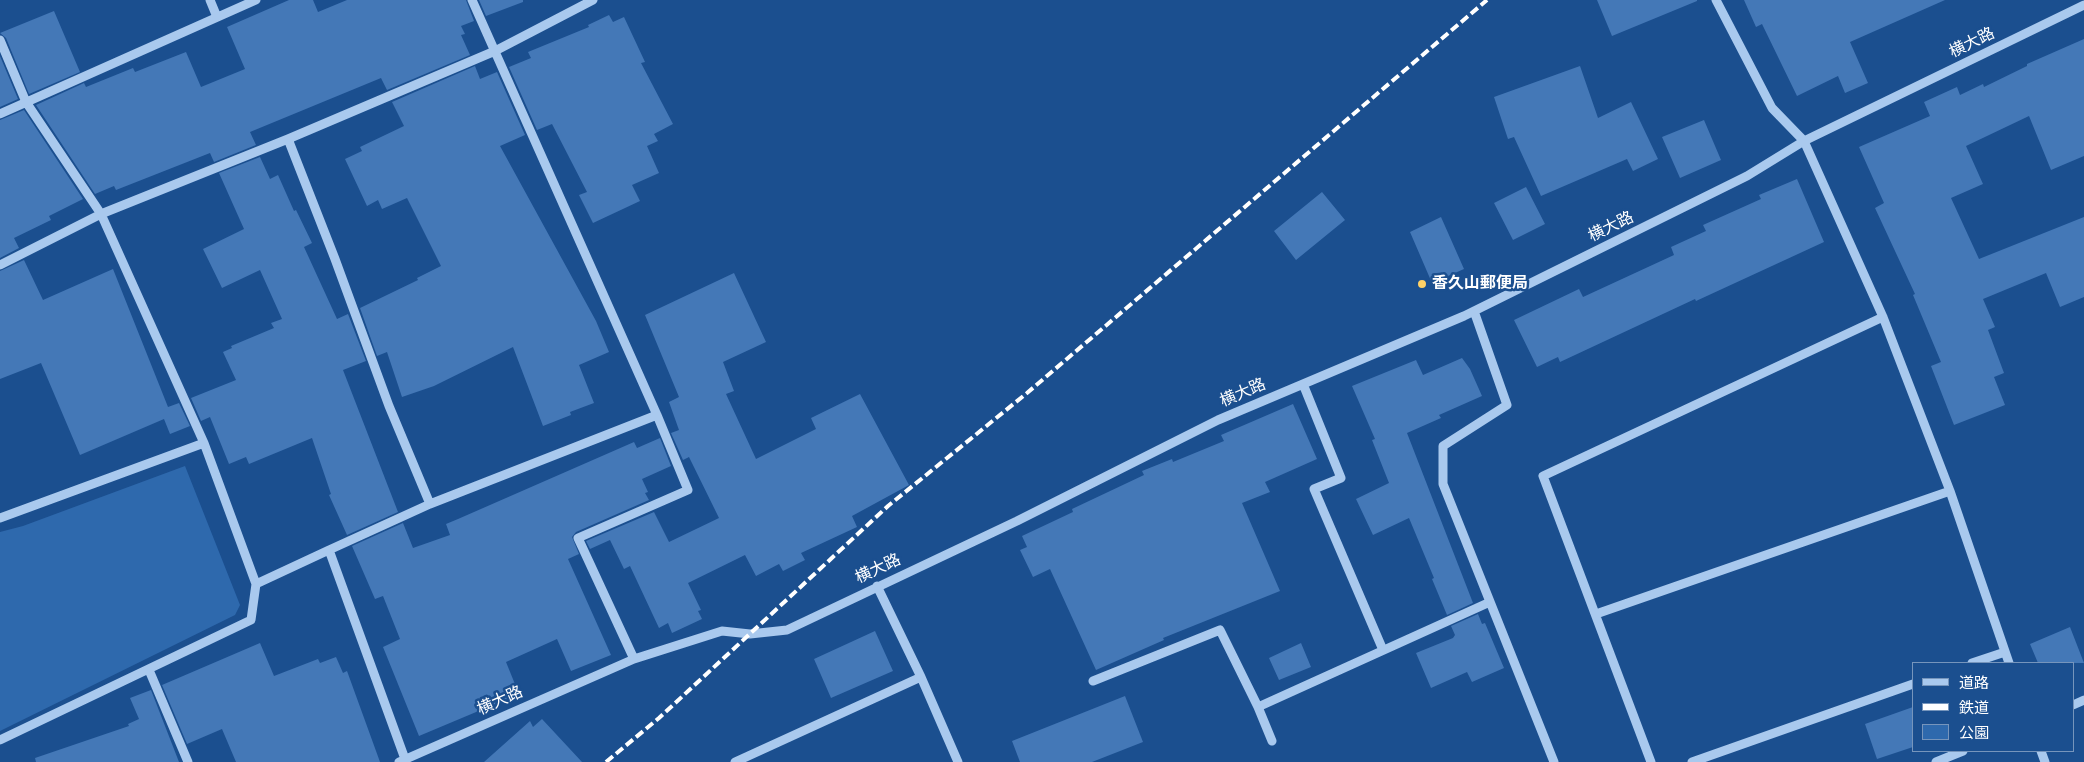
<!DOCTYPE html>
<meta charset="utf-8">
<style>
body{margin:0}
#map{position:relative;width:2084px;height:762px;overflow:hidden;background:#1b4f8f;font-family:Manrope,"Noto Sans JP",sans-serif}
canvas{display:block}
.legend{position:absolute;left:1912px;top:662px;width:162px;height:90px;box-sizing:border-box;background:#1b4f8f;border:1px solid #7695bc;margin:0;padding:6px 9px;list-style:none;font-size:15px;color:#fff}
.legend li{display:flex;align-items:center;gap:10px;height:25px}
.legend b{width:25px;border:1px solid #7695bc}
</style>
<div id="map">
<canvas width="2084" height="762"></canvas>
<ul class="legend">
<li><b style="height:6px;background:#a9c9ee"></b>道路</li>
<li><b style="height:6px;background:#fff"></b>鉄道</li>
<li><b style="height:14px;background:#2e69ad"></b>公園</li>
</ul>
</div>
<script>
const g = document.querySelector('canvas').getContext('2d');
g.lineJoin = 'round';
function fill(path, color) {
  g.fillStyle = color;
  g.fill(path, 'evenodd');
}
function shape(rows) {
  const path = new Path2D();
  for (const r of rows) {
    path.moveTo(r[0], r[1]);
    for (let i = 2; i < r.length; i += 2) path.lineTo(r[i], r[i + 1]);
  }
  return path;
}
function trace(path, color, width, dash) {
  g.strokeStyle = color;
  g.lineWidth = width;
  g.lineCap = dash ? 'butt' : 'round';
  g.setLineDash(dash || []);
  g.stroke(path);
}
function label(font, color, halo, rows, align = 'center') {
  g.font = font + ' Manrope,"Noto Sans JP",sans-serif';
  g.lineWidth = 5;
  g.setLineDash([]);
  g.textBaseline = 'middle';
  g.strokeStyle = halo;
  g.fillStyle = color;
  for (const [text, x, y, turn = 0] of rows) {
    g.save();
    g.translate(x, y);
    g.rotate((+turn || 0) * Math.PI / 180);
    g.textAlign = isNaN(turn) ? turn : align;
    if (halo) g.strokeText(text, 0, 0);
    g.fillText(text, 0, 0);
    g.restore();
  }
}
const green = shape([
 [185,466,240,605,235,615,0,731,0,532,23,526]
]);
const building = shape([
 [289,0,313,0,318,12,347,0,466,0,474,21,461,26,465,34,461,35,470,55,387,90,381,78,250,132,256,145,214,162,210,153,116,190,114,186,95,194,36,105,84,83,86,87,133,68,135,72,186,52,201,87,245,69,227,27],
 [479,0,523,0,523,2,486,16],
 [1597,0,1697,0,1697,1,1612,36],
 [1744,0,1945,0,1850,42,1868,83,1845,93,1838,76,1797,96,1762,24,1756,27],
 [54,11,80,72,29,94,6,38,0,33],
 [609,15,613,22,624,17,645,62,641,63,673,124,654,134,658,141,647,146,659,173,632,185,640,201,593,223,579,195,587,192,552,124,537,130,509,67,531,58,528,52,589,27,588,25],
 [2084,39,2084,156,2051,170,2029,116,1966,146,1983,184,1951,198,1979,259,2084,217,2084,297,2060,307,2046,273,1983,299,1995,327,1988,330,2004,373,1994,377,2005,405,1954,425,1931,366,1941,362,1913,295,1915,294,1875,208,1884,203,1859,147,1930,116,1924,102,1957,87,1960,95,1983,84,1984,87,2027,66,2027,64],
 [0,56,18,99,0,107],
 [475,66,480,79,497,72,525,135,500,146,596,321,609,352,579,365,594,403,570,412,571,415,543,426,513,347,434,386,402,397,387,352,377,356,360,308,418,280,417,278,441,266,407,198,382,209,378,200,367,206,345,159,362,151,360,147,404,126,392,102],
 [1580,66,1598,118,1631,102,1658,159,1633,171,1627,159,1541,196,1514,137,1508,139,1494,97],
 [24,110,83,199,49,216,51,220,14,238,19,248,0,258,0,120],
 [1704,120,1721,160,1680,178,1662,137],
 [260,157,270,179,278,175,294,211,296,210,312,243,304,247,337,319,348,314,366,361,343,370,398,512,347,535,329,495,331,494,312,438,249,464,246,457,229,464,210,417,201,421,191,398,236,380,223,352,232,348,231,346,274,328,271,323,282,319,260,270,222,288,203,249,244,229,219,173],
 [1797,179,1824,242,1696,301,1695,299,1560,362,1558,357,1537,367,1514,320,1579,289,1583,297,1674,255,1671,247,1706,231,1703,225,1761,199,1759,195],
 [1526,187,1545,224,1513,240,1494,203],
 [1322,192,1345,220,1296,260,1274,231],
 [1441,217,1464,269,1432,283,1410,232],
 [24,260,43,300,113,269,168,407,179,403,190,426,170,434,164,419,80,455,41,363,0,379,0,271],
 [734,273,766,342,723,362,734,391,726,394,756,459,816,429,811,418,860,394,909,485,852,516,857,527,801,553,805,560,783,571,779,564,756,576,745,555,688,583,701,610,698,611,702,619,672,633,668,623,659,628,630,566,624,569,610,540,590,549,586,541,654,512,669,542,719,518,689,457,683,460,671,433,679,430,669,402,679,397,645,315],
 [1462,358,1470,369,1482,396,1439,415,1441,418,1407,433,1473,603,1447,615,1432,579,1434,578,1409,518,1373,535,1356,499,1389,483,1372,440,1375,439,1352,386,1416,360,1423,375],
 [1293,404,1317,459,1265,482,1270,492,1242,503,1280,591,1163,638,1164,640,1096,670,1050,569,1033,577,1020,550,1027,547,1022,536,1073,512,1072,509,1144,475,1142,471,1172,459,1173,462,1224,441,1221,435],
 [660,438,671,466,642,479,648,492,645,493,649,500,576,532,572,537,579,554,568,559,611,655,571,671,557,639,506,662,519,694,419,736,383,647,400,639,383,596,375,599,352,546,403,523,413,548,450,535,446,524,458,519,634,442,637,448],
 [1478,614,1482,624,1485,623,1504,668,1472,682,1467,672,1431,688,1416,653,1453,638,1455,635,1451,626],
 [2070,627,2084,663,2038,663,2030,644],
 [875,631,893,671,831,698,814,659],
 [260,643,274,676,318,659,320,663,336,657,343,673,347,671,380,762,236,762,222,729,187,744,162,685],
 [1301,643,1311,667,1279,680,1269,658],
 [151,690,179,762,36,762,35,758,129,726,128,724,139,719,130,698],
 [1125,696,1143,742,1092,762,1020,762,1012,741],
 [1913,707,1913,747,1877,759,1865,724],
 [542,719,582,762,484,762,530,721,533,727]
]);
const minor = shape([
 [210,0,217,17],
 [472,0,657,415,688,490,578,538,634,659],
 [1716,0,1772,108,1804,141,1883,317,1950,491,2009,663],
 [0,40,26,102,101,214,204,443,256,584,329,550,405,759],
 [0,114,256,0],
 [288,139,335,259,389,406,430,504,329,550],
 [0,265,101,214,288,139,495,51,593,0],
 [1474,311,1507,405,1443,446,1443,484,1554,762],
 [1303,384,1341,478,1314,489,1383,650],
 [430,504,657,415],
 [0,518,204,443],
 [877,586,921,677],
 [1596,614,1950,491],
 [1972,663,2005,652],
 [149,670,188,762],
 [1093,681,1220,630,1258,707,1490,602],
 [2073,705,2084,700],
 [1258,707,1272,741],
 [0,740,251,620,256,584],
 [2041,751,2045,762],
 [399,762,634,659,722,631,750,634,787,630,1017,521,1218,420,1464,316,1747,176,1804,141,2084,5],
 [735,762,921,677,958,762],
 [1651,762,1543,476,1883,317],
 [1692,762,1913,684],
 [1936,762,1963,751]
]);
const rail = shape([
 [606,762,659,718,888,506,1027,393,1487,0]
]);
const markers = [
 [1422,284,5,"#ffd166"]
];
const streetNames = [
 ["横大路",1972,43,-26],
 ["横大路",1611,227,-26],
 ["横大路",1243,393,-23],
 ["横大路",878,569,-25],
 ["横大路",500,701,-24]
];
const poiNames = [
 ["香久山郵便局",1432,284]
];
fill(green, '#2e69ad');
fill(building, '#4478b7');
trace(minor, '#a9c9ee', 9);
trace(rail, '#fff', 4, [9, 4]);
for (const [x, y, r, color] of markers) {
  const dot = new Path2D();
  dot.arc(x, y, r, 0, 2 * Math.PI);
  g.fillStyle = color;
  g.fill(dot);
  trace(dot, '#1b4f8f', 2);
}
label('16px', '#fff', '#1b4f8f', streetNames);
label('bold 16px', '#fff', '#1b4f8f', poiNames, 'left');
</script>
